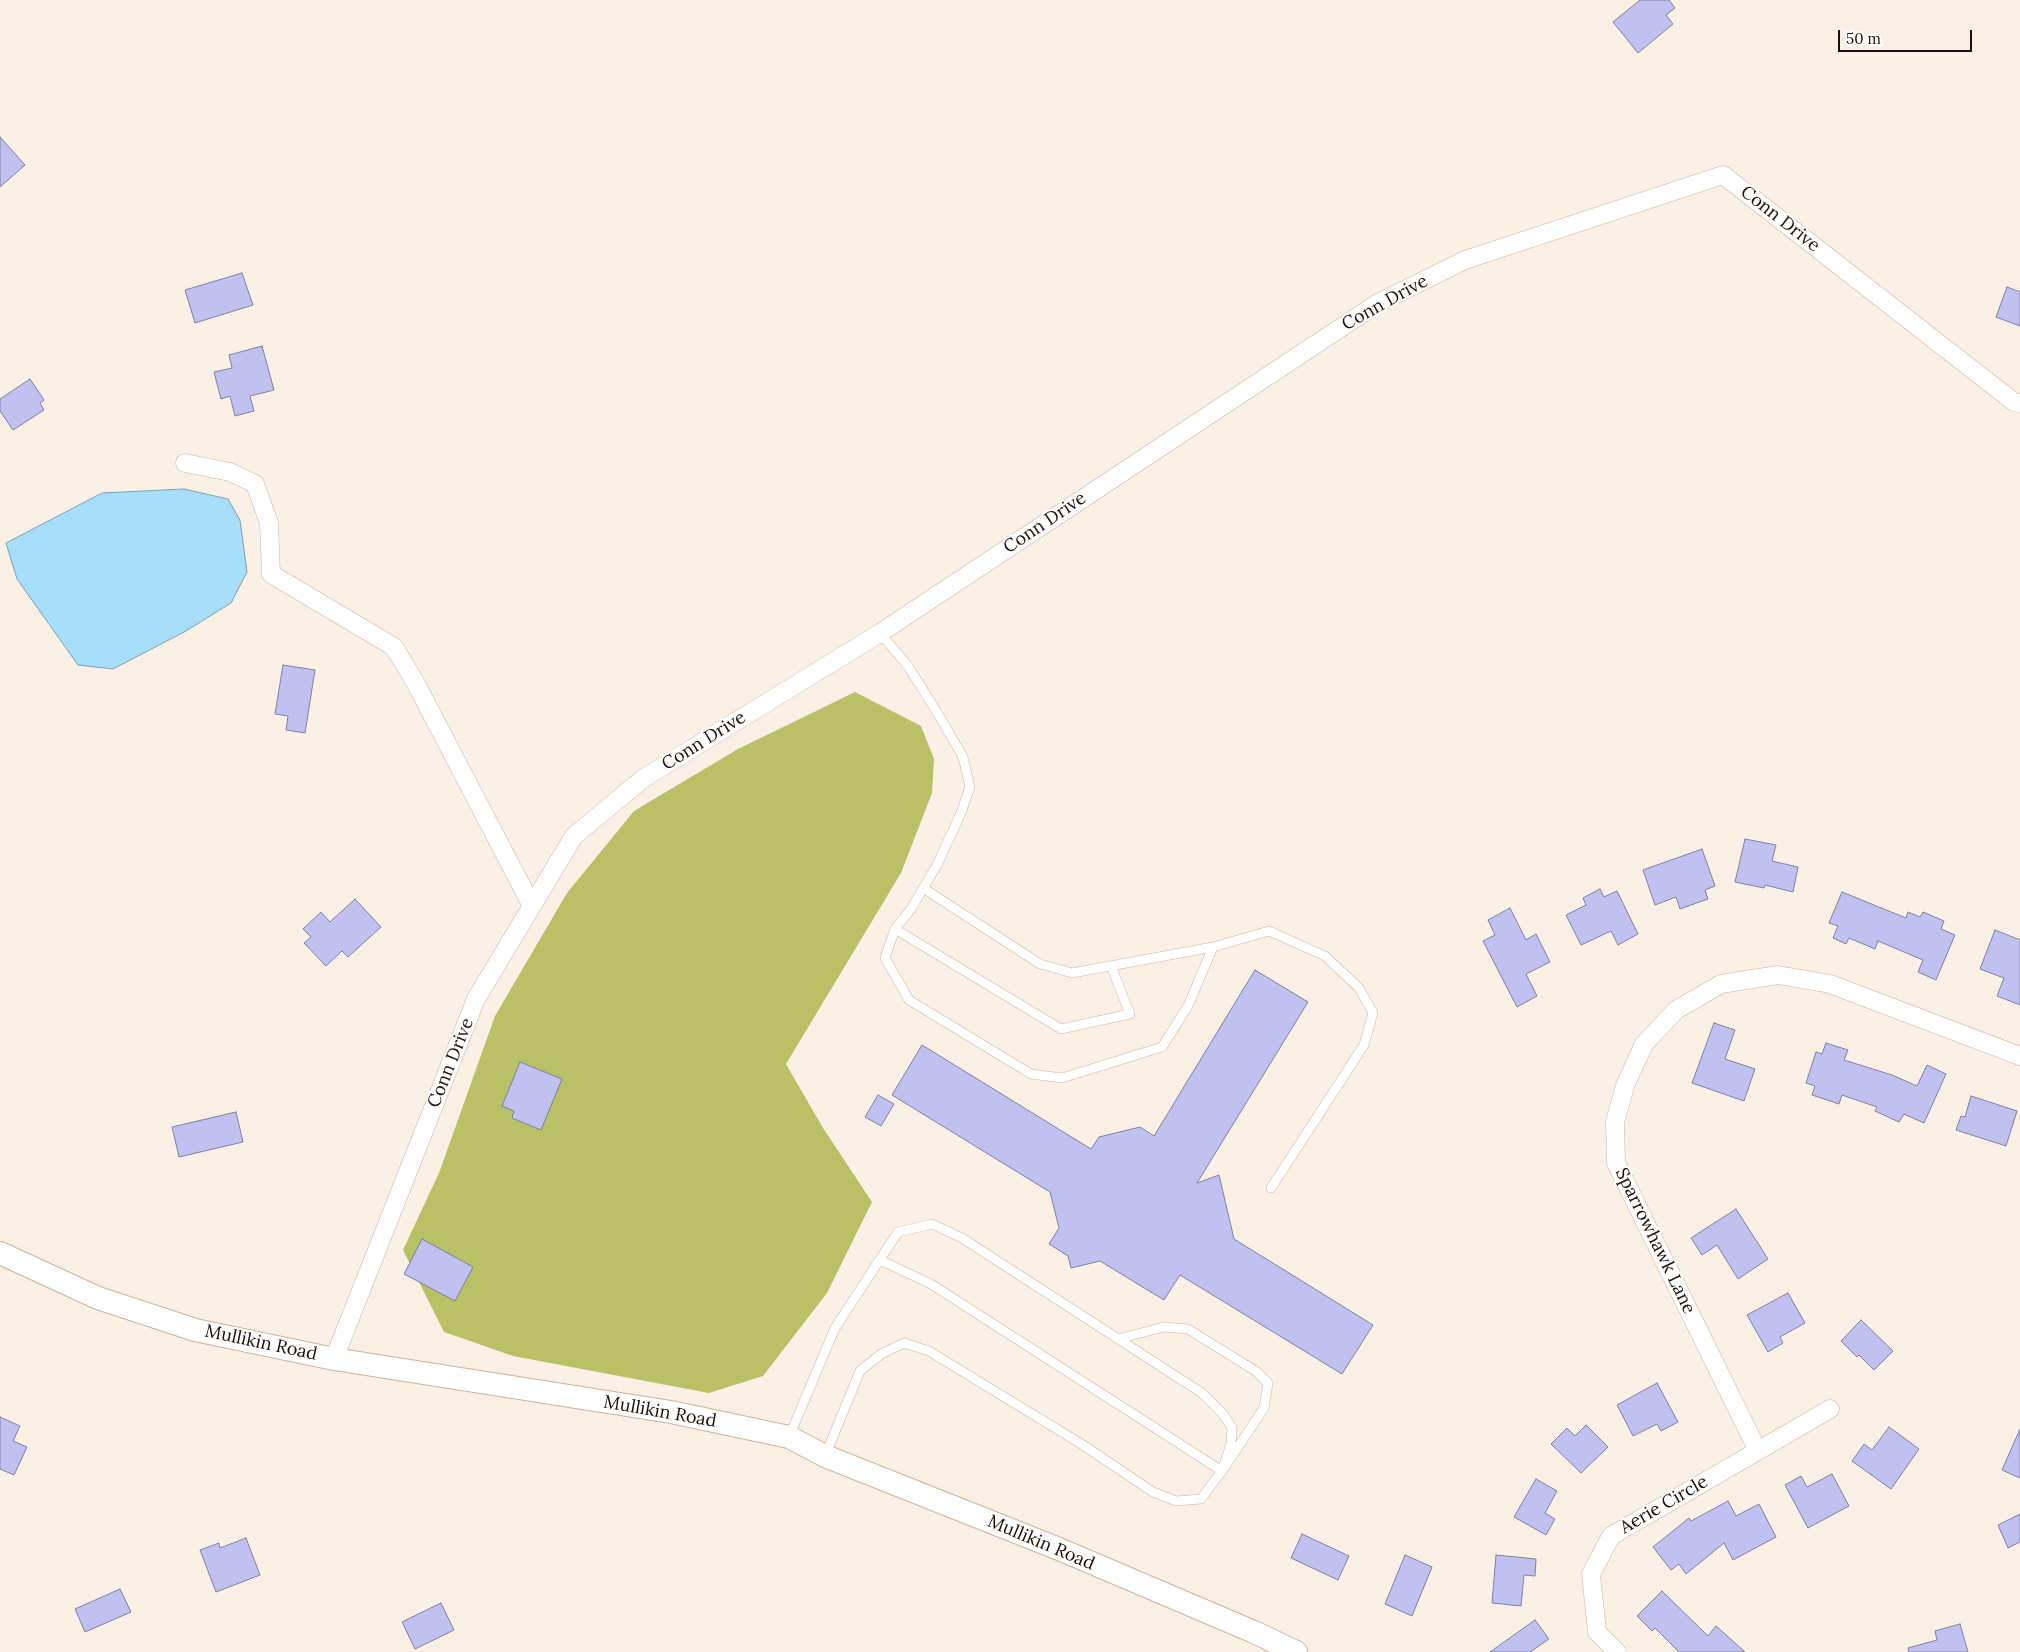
<!DOCTYPE html>
<style>
body{margin:0}
#map{position:relative;width:2020px;height:1652px;overflow:hidden;background:#fbf0e6;font-family:Lora,serif}
canvas{display:block}
.scale{position:absolute;left:1838px;top:30px;width:134px;height:22px;box-sizing:border-box;border:2px solid #1b1109;border-top:0;padding-left:6px;font-size:15px;line-height:18px;white-space:nowrap;color:#1b1109;-webkit-text-stroke:4px #fff;paint-order:stroke}
</style>
<div id="map">
<canvas width="2020" height="1652"></canvas>
<div class="scale">50 m</div>
</div>
<script>
const g = document.querySelector('canvas').getContext('2d');
g.lineJoin = 'round';
function fill(path, color) {
  g.fillStyle = color;
  g.fill(path, 'evenodd');
}
function shape(rows) {
  const path = new Path2D();
  for (const r of rows) {
    path.moveTo(r[0], r[1]);
    for (let i = 2; i < r.length; i += 2) path.lineTo(r[i], r[i + 1]);
  }
  return path;
}
function trace(path, color, width, dash) {
  g.strokeStyle = color;
  g.lineWidth = width;
  g.lineCap = dash ? 'butt' : 'round';
  g.setLineDash(dash || []);
  g.stroke(path);
}
function label(font, color, halo, rows, align = 'center') {
  g.font = font + ' Lora,serif';
  g.lineWidth = 4;
  g.setLineDash([]);
  g.textBaseline = 'middle';
  g.strokeStyle = halo;
  g.fillStyle = color;
  for (const [text, x, y, turn = 0] of rows) {
    g.save();
    g.translate(x, y);
    g.rotate((+turn || 0) * Math.PI / 180);
    g.textAlign = isNaN(turn) ? turn : align;
    if (halo) g.strokeText(text, 0, 0);
    g.fillText(text, 0, 0);
    g.restore();
  }
}
const forest = shape([
 [855,692,921,726,934,759,932,793,901,873,786,1064,823,1128,872,1202,827,1293,763,1376,709,1393,513,1356,444,1332,403,1250,439,1173,495,1016,567,893,634,811,738,749]
]);
const water = shape([
 [184,489,228,499,240,520,247,572,231,603,186,631,113,669,78,665,17,579,6,543,102,493,184,489]
]);
const building = shape([
 [1640,0,1669,0,1675,8,1666,15,1673,24,1638,53,1613,22,1640,0],
 [0,137,25,165,0,187,0,137],
 [242,273,253,305,195,323,185,290,242,273],
 [2007,287,2020,292,2020,326,1996,317,2007,287],
 [262,346,274,390,250,396,254,411,235,416,230,396,221,399,214,372,232,368,229,355,262,346],
 [30,379,44,400,40,403,44,410,13,430,0,411,0,399,30,379],
 [283,665,315,670,305,733,286,730,288,716,275,714,283,665],
 [1745,839,1776,845,1772,861,1798,867,1793,892,1765,885,1764,888,1735,882,1745,839],
 [1702,849,1715,886,1705,890,1708,899,1680,909,1676,897,1655,905,1643,870,1702,849],
 [1600,889,1604,897,1617,891,1638,934,1618,945,1611,931,1581,945,1566,915,1586,905,1583,898,1600,889],
 [1842,892,1906,918,1908,912,1920,917,1923,912,1944,921,1941,929,1955,935,1936,980,1918,972,1923,960,1878,941,1875,949,1849,938,1846,944,1833,938,1838,926,1829,923,1842,892],
 [355,899,381,927,348,957,342,951,326,966,304,943,311,937,303,929,321,912,330,922,355,899],
 [1510,908,1526,940,1536,934,1550,962,1526,974,1537,996,1517,1007,1483,941,1495,935,1488,920,1510,908],
 [1995,930,2020,940,2020,1005,1997,996,2004,978,1980,969,1995,930],
 [1255,970,1308,1002,1197,1183,1219,1175,1234,1239,1373,1325,1342,1374,1180,1275,1164,1300,1100,1261,1071,1268,1068,1256,1049,1244,1059,1228,1050,1192,892,1095,922,1045,1091,1149,1099,1137,1140,1127,1154,1136,1255,970],
 [1714,1023,1735,1030,1725,1059,1755,1069,1744,1101,1692,1083,1714,1023],
 [1826,1043,1848,1050,1844,1060,1892,1075,1917,1086,1927,1065,1946,1074,1924,1123,1904,1114,1899,1122,1875,1111,1877,1107,1842,1095,1839,1104,1812,1095,1815,1086,1806,1083,1816,1052,1822,1054,1826,1043],
 [520,1062,562,1079,541,1130,512,1118,514,1111,502,1106,520,1062],
 [878,1095,894,1104,881,1126,865,1117,878,1095],
 [1971,1096,2017,1111,2006,1146,1956,1130,1961,1116,1965,1117,1971,1096],
 [236,1112,243,1142,179,1157,172,1127,236,1112],
 [1736,1209,1768,1259,1738,1279,1717,1245,1702,1255,1691,1238,1736,1209],
 [422,1239,473,1267,455,1301,404,1274,422,1239],
 [1788,1293,1805,1323,1780,1337,1783,1343,1768,1352,1747,1315,1788,1293],
 [1861,1320,1893,1351,1874,1370,1859,1355,1857,1357,1841,1341,1861,1320],
 [1657,1383,1678,1422,1661,1431,1657,1424,1633,1436,1617,1405,1657,1383],
 [0,1417,20,1426,13,1441,27,1447,14,1475,0,1469,0,1417],
 [1586,1425,1608,1447,1581,1473,1551,1444,1567,1428,1575,1436,1586,1425],
 [1889,1427,1919,1449,1891,1489,1852,1461,1864,1444,1872,1450,1889,1427],
 [2020,1429,2020,1478,2002,1470,2020,1429],
 [1832,1474,1849,1506,1808,1528,1785,1485,1801,1476,1807,1487,1832,1474],
 [1536,1479,1557,1491,1545,1513,1555,1519,1546,1535,1514,1517,1536,1479],
 [1728,1501,1736,1516,1759,1504,1776,1537,1733,1560,1724,1543,1686,1574,1679,1564,1671,1570,1653,1547,1689,1518,1691,1521,1728,1501],
 [2020,1514,2020,1542,2008,1548,1998,1525,2020,1514],
 [1302,1534,1349,1556,1338,1580,1291,1558,1302,1534],
 [246,1538,260,1575,216,1592,200,1550,219,1543,220,1548,246,1538],
 [1405,1555,1432,1567,1412,1616,1385,1604,1405,1555],
 [1496,1555,1536,1559,1535,1576,1524,1575,1521,1606,1492,1603,1496,1555],
 [120,1589,131,1612,85,1632,75,1609,120,1589],
 [1662,1591,1708,1636,1716,1626,1745,1652,1679,1652,1655,1628,1652,1631,1637,1616,1662,1591],
 [441,1603,454,1630,415,1649,402,1622,441,1603],
 [1535,1620,1549,1639,1530,1652,1490,1652,1535,1620],
 [1960,1624,1968,1652,1909,1652,1908,1648,1937,1640,1935,1631,1960,1624]
]);
const service = shape([
 [880,633,908,666,938,714,963,757,970,787,961,813,937,865,911,909,895,929,885,958,909,1000,1031,1074,1062,1078,1162,1047,1188,1006,1213,947],
 [923,888,1040,964,1072,973,1213,947,1269,931,1325,956,1359,988,1373,1013,1364,1045,1271,1188],
 [895,929,1061,1029,1130,1014,1111,966],
 [880,1260,931,1284,1222,1471,1264,1408,1268,1383,1257,1372,1188,1329,1164,1327,1118,1339],
 [789,1437,835,1328,898,1232,932,1224,962,1238,1202,1393,1223,1414,1232,1428,1231,1444,1222,1471,1212,1484,1201,1499,1176,1501,1153,1492,1083,1445,929,1351,904,1343,881,1354,860,1371,825,1456]
]);
const minor = shape([
 [185,463,230,472,255,484,269,523,271,574,394,647,415,682,532,906],
 [334,1359,476,999,574,836,644,778,880,633,1378,303,1465,260,1723,175,2014,402,2020,403],
 [1758,1451,1616,1163,1615,1122,1625,1086,1644,1044,1676,1010,1721,984,1778,975,1830,984,2020,1056],
 [1617,1652,1597,1632,1591,1574,1611,1536,1830,1409]
]);
const tertiary = shape([
 [0,1253,98,1298,195,1330,334,1359,671,1412,789,1437,825,1456,1059,1549,1254,1632,1296,1652]
]);
const streetNames = [
 ["Conn Drive",1780,219,38],
 ["Conn Drive",1385,303,-29],
 ["Conn Drive",1045,523,-34],
 ["Conn Drive",704,741,-32],
 ["Conn Drive",451,1063,-68],
 ["Sparrowhawk Lane",1655,1241,64],
 ["Mullikin Road",261,1343,12],
 ["Mullikin Road",660,1412,10],
 ["Aerie Circle",1664,1505,-30],
 ["Mullikin Road",1041,1543,23]
];
fill(forest, '#b9c167');
fill(water, '#a7defa');
trace(water, '#7da0b2', 1);
fill(building, '#c0c0f1');
trace(building, '#80809e', 1);
trace(service, '#ceb39b', 10);
trace(minor, '#ceb39b', 19);
trace(tertiary, '#ceb39b', 24);
trace(service, '#fff', 9);
trace(minor, '#fff', 18);
trace(tertiary, '#fff', 22);
label('18px', '#1b1109', '#fff', streetNames);
</script>
